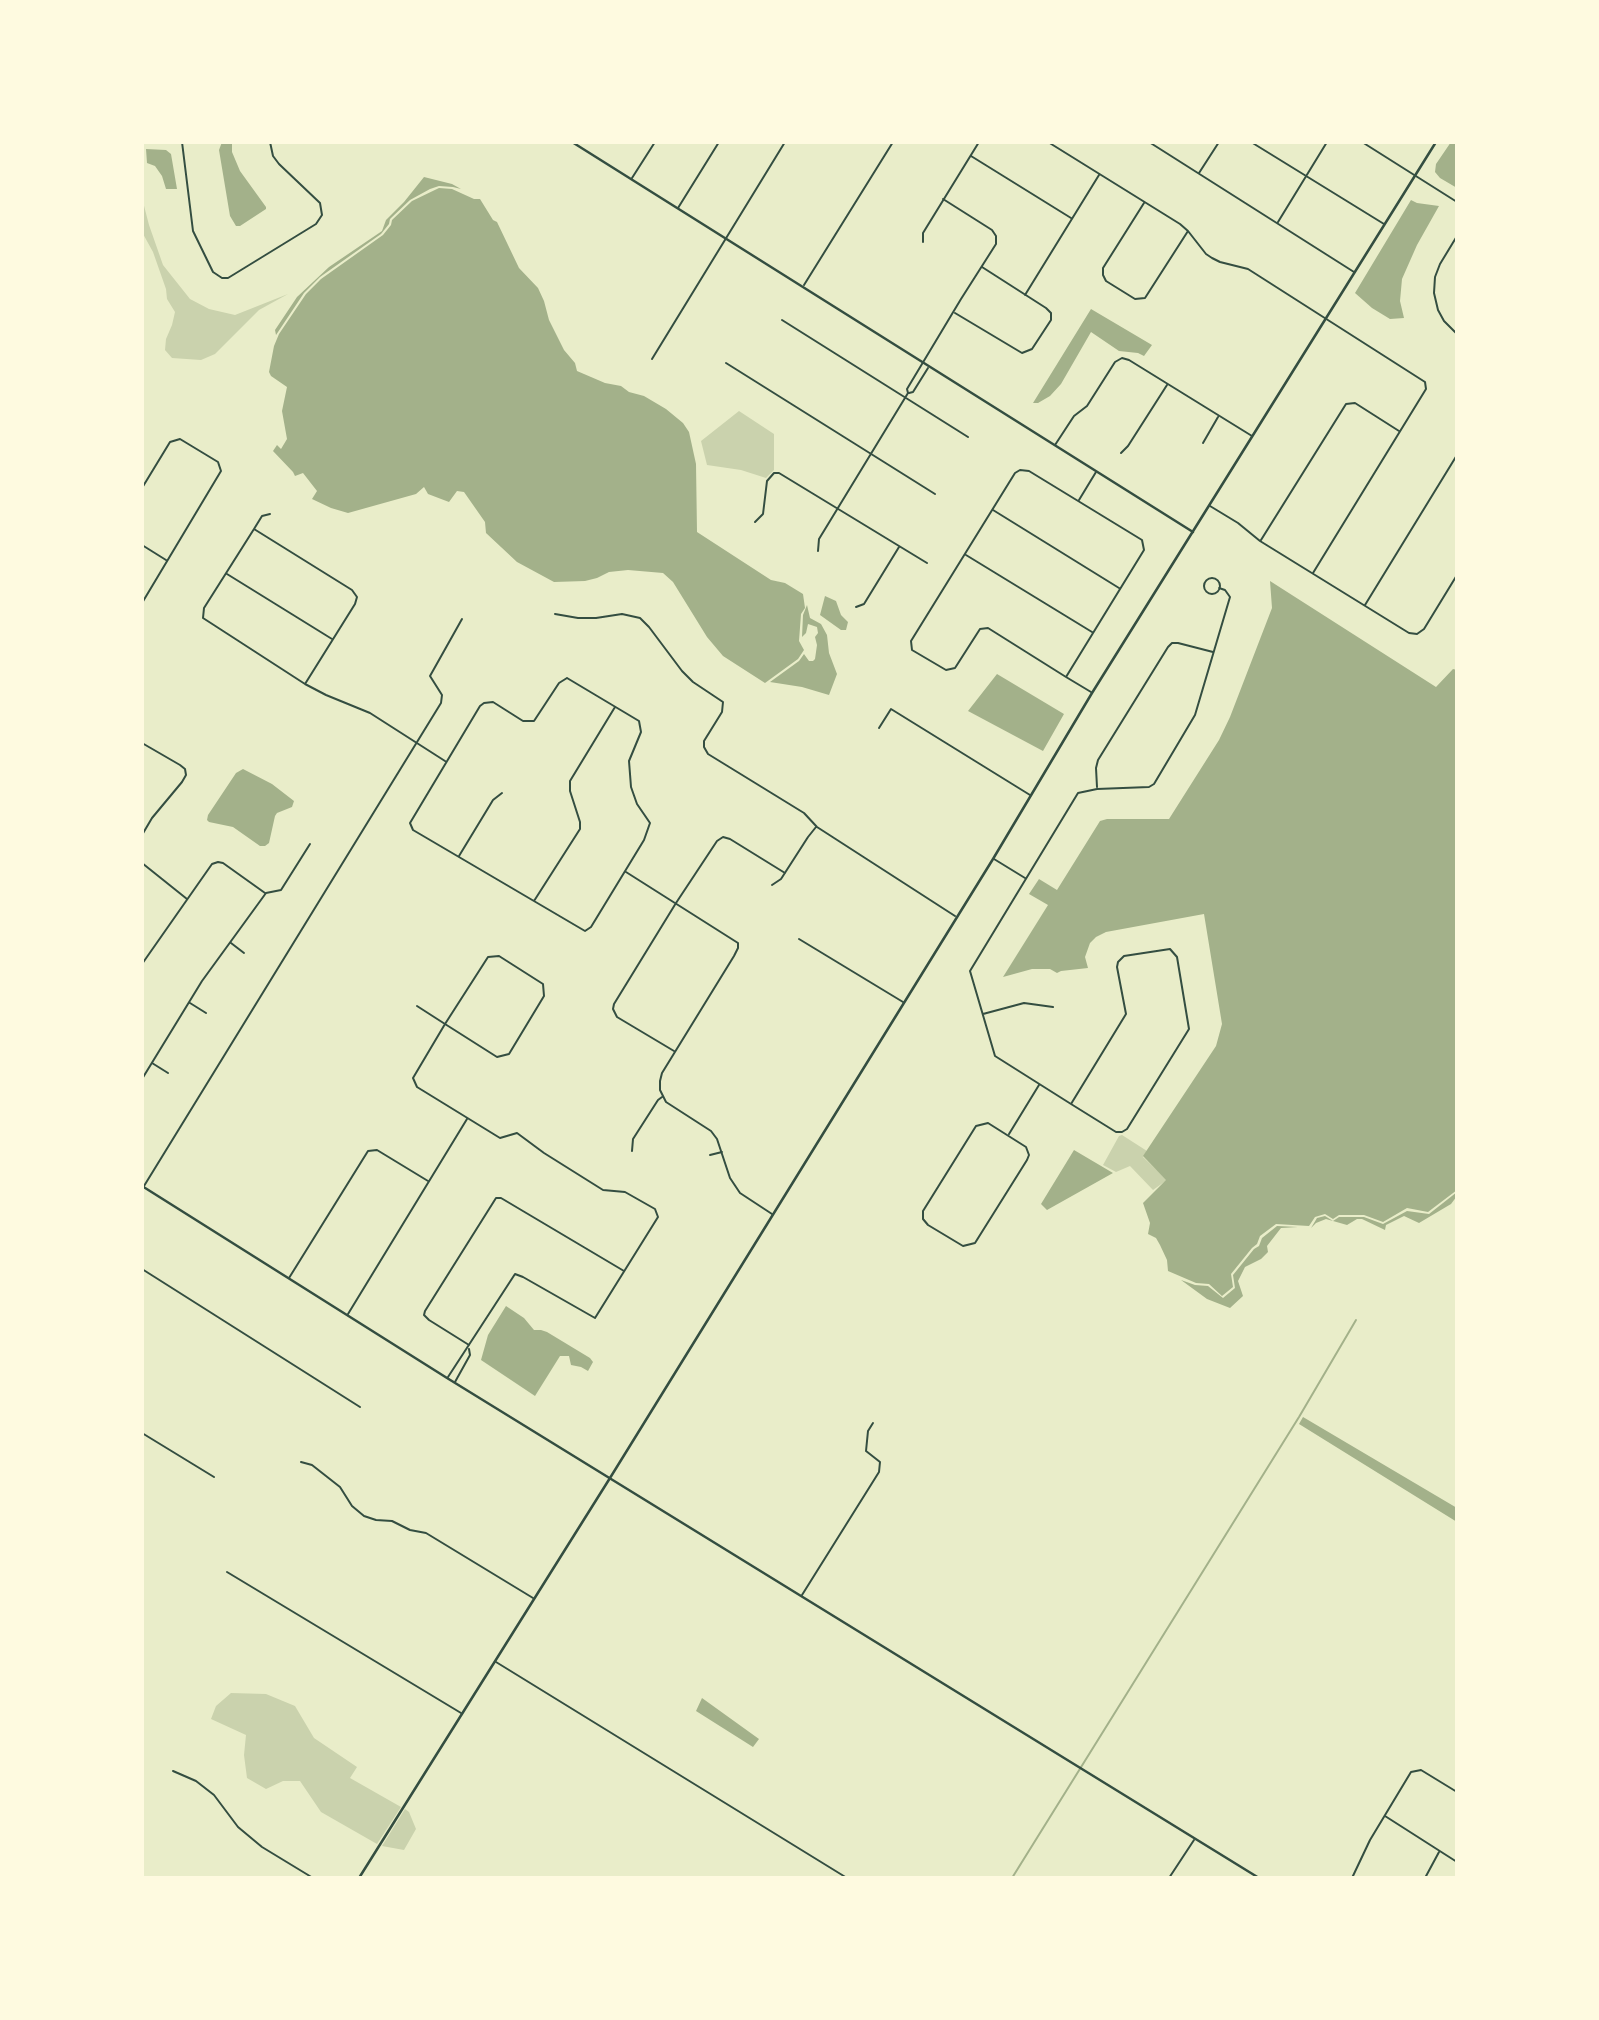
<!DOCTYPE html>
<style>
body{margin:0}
#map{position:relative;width:1599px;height:2020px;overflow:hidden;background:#e9edc9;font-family:Figtree,sans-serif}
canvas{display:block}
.frame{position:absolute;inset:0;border:144px solid #fefae0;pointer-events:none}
</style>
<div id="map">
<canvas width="1599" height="2020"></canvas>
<div class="frame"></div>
</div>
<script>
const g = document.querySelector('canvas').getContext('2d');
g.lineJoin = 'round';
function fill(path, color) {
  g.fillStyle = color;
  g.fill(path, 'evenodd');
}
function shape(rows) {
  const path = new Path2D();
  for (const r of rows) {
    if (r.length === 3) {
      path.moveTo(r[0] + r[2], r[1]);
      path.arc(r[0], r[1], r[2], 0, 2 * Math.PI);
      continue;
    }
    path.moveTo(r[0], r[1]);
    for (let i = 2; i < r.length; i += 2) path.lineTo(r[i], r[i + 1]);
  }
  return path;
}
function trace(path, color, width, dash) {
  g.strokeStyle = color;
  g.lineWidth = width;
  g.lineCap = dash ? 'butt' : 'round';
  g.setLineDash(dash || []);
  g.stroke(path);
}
const green = shape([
 [142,198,149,225,163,265,190,299,209,309,235,315,288,294,259,310,215,354,201,360,172,358,165,350,166,339,172,325,175,312,167,299,166,289,153,252,142,232],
 [739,411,774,434,774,470,766,478,741,470,707,465,701,441],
 [1122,1135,1147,1151,1143,1157,1167,1180,1153,1190,1130,1166,1116,1172,1103,1165,1119,1136],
 [231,1693,266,1694,295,1706,314,1738,357,1767,350,1778,401,1807,377,1844,321,1812,300,1781,283,1781,266,1789,247,1778,244,1755,246,1735,211,1719,216,1706],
 [405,1809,409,1812,416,1829,404,1850,382,1846]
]);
const water = shape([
 [222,142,232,142,232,152,240,171,266,207,266,209,240,226,236,226,230,216,219,150],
 [1451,142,1457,142,1457,188,1440,178,1435,172,1436,164],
 [146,149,166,150,171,154,177,189,166,189,162,176,155,166,147,163],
 [424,177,452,184,461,189,453,187,439,186,430,189,410,200,390,219,389,224,381,234,320,277,304,293,276,335,275,330,297,297,329,267,382,231,386,220,404,202],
 [439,188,452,189,474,199,480,199,493,220,497,222,519,268,538,288,544,301,549,320,564,350,575,363,577,371,605,383,621,386,629,392,644,396,666,409,683,423,689,432,696,464,697,532,771,580,785,583,803,594,805,608,801,614,799,641,804,650,798,659,765,683,723,656,707,637,673,582,663,573,628,570,609,572,597,578,585,581,554,582,517,562,486,533,485,522,464,492,457,491,449,502,428,494,424,487,416,494,348,513,331,508,312,499,317,491,303,473,295,476,293,472,273,451,277,445,281,449,287,439,282,411,287,387,271,376,269,372,274,346,279,334,306,294,321,279,383,235,391,225,392,220,412,201],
 [1411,200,1417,203,1439,206,1417,245,1402,279,1400,301,1404,318,1390,319,1372,308,1355,293],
 [1091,309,1152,345,1144,356,1138,353,1119,351,1091,332,1061,384,1050,396,1038,403,1033,403],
 [1270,581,1436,687,1453,669,1457,670,1457,1190,1428,1212,1407,1208,1383,1222,1364,1215,1339,1215,1333,1219,1325,1214,1315,1217,1309,1226,1276,1224,1260,1236,1257,1244,1252,1248,1231,1274,1233,1287,1222,1296,1209,1284,1196,1283,1168,1271,1167,1260,1160,1245,1156,1238,1148,1234,1150,1223,1143,1203,1166,1180,1143,1156,1216,1046,1222,1024,1204,914,1106,932,1096,937,1090,943,1085,957,1088,968,1061,971,1057,973,1050,969,1032,969,1003,977,1048,905,1029,894,1039,879,1057,890,1100,821,1107,819,1169,819,1219,740,1230,717,1272,608],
 [825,596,836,601,841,615,848,622,846,630,841,630,820,615],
 [807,605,810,618,821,624,827,635,829,653,837,674,829,695,802,687,770,682,799,661,804,654,809,661,813,661,815,659,817,645,815,637,818,633,817,627,808,624,806,633,802,637,803,615],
 [997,674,1064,714,1043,751,968,711],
 [243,769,272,784,294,801,292,807,277,813,275,816,269,843,265,846,260,846,233,827,209,822,207,820,208,815,236,773],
 [1074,1150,1113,1173,1047,1210,1041,1204],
 [1457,1192,1457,1196,1451,1204,1419,1223,1404,1216,1386,1225,1385,1230,1362,1219,1357,1219,1347,1225,1326,1219,1316,1223,1311,1228,1317,1218,1325,1216,1333,1221,1339,1217,1364,1217,1383,1224,1407,1211,1429,1214],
 [1277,1226,1298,1227,1281,1228,1267,1246,1268,1252,1261,1259,1245,1267,1238,1281,1243,1296,1230,1308,1207,1299,1181,1280,1195,1285,1208,1286,1223,1298,1235,1288,1233,1275,1254,1249,1259,1246,1262,1238],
 [506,1306,524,1318,534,1330,541,1330,547,1332,590,1358,593,1362,588,1371,581,1367,571,1365,569,1356,560,1356,535,1396,481,1360,488,1335],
 [1303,1417,1457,1508,1457,1522,1299,1424],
 [702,1698,759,1739,753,1747,696,1711]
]);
const stream = shape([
 [1012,1878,1299,1417,1356,1320]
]);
const minor = shape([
 [182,142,193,231,213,272,222,278,228,278,316,224,322,215,320,203,279,164,273,156,270,142],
 [1048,142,1180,224,1188,231,1206,254,1212,258,1220,262,1248,269,1425,382,1426,389,1313,573],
 [1149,142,1354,272],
 [1251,142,1384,224],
 [1362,142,1457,202],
 [971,156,1071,218],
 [1199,173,1219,142],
 [632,178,655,142],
 [1144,203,1103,268,1103,275,1106,281,1135,299,1145,298,1188,231],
 [678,208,719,142],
 [1278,222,1327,142],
 [1457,236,1440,264,1435,277,1434,293,1438,310,1444,321,1457,334],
 [923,242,923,233,979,142],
 [804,285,893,142],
 [1025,295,1099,175],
 [955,313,1022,353,1032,349,1051,320,1051,313,1046,308,982,267],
 [782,320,968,437],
 [652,359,785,142],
 [726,363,935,494],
 [909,393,913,392,928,368],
 [1203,443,1218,417],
 [1055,445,1074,416,1087,406,1115,362,1122,358,1129,360,1252,436],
 [1121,453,1128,446,1167,385],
 [142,488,170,442,180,439,218,462,221,471,142,603],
 [1079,500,1096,472],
 [1210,506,1238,523,1260,541,1409,633,1417,634,1424,629,1457,575],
 [993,510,1119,588],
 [755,522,763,514,767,481,774,473,779,473,927,563],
 [254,529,262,516,270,514],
 [1261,540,1346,404,1355,403,1399,431],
 [142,545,166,560],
 [818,551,819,539,908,393,907,389,961,299,996,244,996,236,992,230,943,199],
 [966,555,1092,632],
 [227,574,332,639],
 [1212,586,8],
 [1365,605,1457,455],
 [856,607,864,604,899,547],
 [555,614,578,618,596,618,622,614,640,618,649,627,682,671,693,682,723,702,722,712,704,741,704,747,708,754,804,813,817,827,955,916],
 [1066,677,1144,550,1142,540,1029,471,1020,470,1015,473,911,641,912,650,946,670,955,668,980,629,988,628,1066,677,1091,692],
 [567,678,639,721,641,732,629,761,631,787,637,804,650,823,644,840,591,927,585,931,413,830,410,823,480,706,484,703,493,702,523,721,534,721,559,683,567,678],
 [305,684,355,604,357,597,352,590,254,529,204,608,203,618,305,684,326,695,370,713,445,761],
 [879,728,891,709,1030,795],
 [142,743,180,765,185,769,186,775,182,782,152,818,142,835],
 [1097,787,1096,768,1098,760,1168,647,1172,643,1178,643,1213,652],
 [459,856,493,800,502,793],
 [994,859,1025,878],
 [142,863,187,899],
 [626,872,738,943,738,948,734,956,662,1073,660,1081,660,1090,666,1102,711,1131,717,1139,730,1178,740,1193,772,1214],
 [772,885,781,879,808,837,816,827],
 [266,893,281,890,310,844],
 [534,901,580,829,580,822,570,791,570,781,615,707],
 [799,939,903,1002],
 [231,943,244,953],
 [1170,949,1177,957,1189,1029,1127,1129,1122,1132,1116,1132,1071,1104,1126,1014,1117,967,1118,962,1124,956,1170,949],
 [499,956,543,984,544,996,509,1054,497,1057,445,1024,488,957,499,956],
 [142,964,212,864,218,862,223,863,265,893],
 [190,1003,206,1013],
 [417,1006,445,1024,413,1078,417,1087,500,1138,517,1133,544,1153,603,1190,625,1192,655,1209,658,1217,595,1318,523,1277,515,1274,448,1377],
 [983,1014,1024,1003,1053,1007],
 [674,1051,617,1017,613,1009,614,1004,676,903,717,841,723,837,730,839,785,873],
 [152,1063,168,1073],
 [142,1079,202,981,266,893],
 [1071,1104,995,1056,970,971,1078,793,1097,789,1149,787,1154,784,1195,715,1230,597,1225,590,1219,588],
 [988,1123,1026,1147,1029,1155,1027,1160,975,1243,963,1246,928,1225,923,1219,923,1211,976,1126,988,1123],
 [1009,1134,1039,1085],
 [632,1151,633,1139,658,1100,662,1097],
 [710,1155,722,1152],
 [144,1186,441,703,442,695,430,676,462,619],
 [142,1269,360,1407],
 [289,1278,368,1151,377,1150,428,1181],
 [348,1314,467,1119],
 [469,1345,429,1320,424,1315,425,1311,496,1198,501,1198,624,1271],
 [455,1382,470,1355,469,1349],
 [142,1433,214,1477],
 [301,1462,312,1465,340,1487,352,1506,364,1516,376,1520,392,1521,410,1530,426,1533,533,1598],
 [227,1572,461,1713],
 [802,1595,879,1472,880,1462,866,1451,868,1431,873,1423],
 [496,1662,847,1878],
 [173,1771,196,1781,214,1795,238,1827,262,1847,313,1878],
 [1385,1816,1457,1862],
 [1169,1878,1194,1840],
 [1352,1878,1370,1840,1411,1772,1421,1770,1457,1792],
 [1425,1878,1439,1852]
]);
const tertiary = shape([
 [572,142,1193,532],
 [142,1186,447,1378,1259,1878],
 [359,1878,610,1478,993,859,1092,693,1436,142]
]);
fill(green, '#cad2ad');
fill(water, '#a3b18a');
trace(stream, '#a3b18a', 2);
trace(minor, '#344e41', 2);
trace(tertiary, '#344e41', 2.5);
</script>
